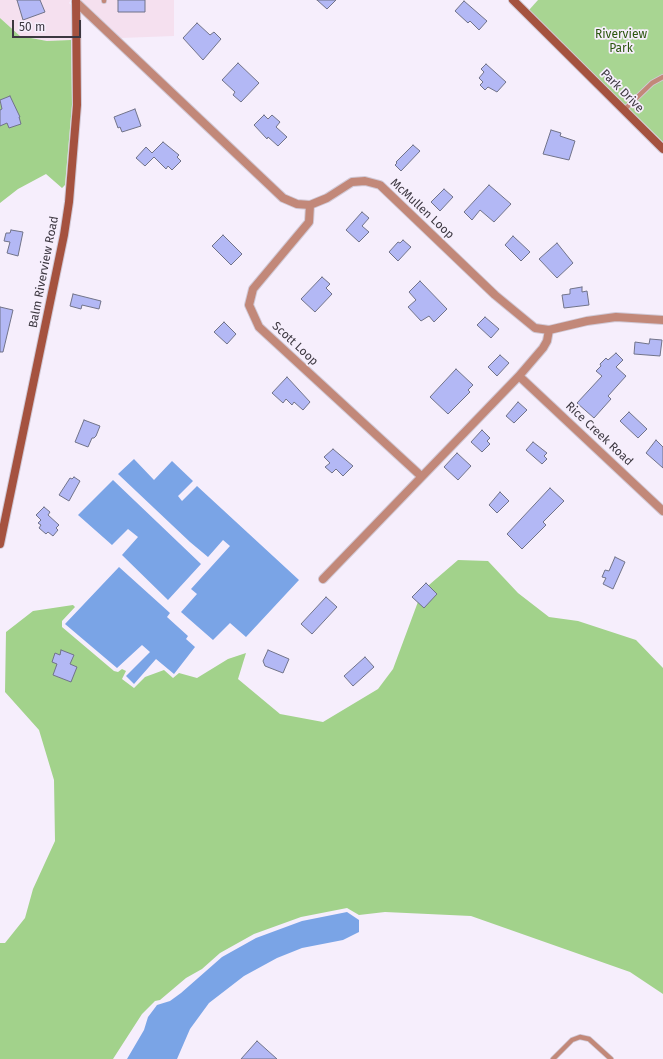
<!DOCTYPE html>
<style>
body{margin:0}
#map{position:relative;width:663px;height:1059px;overflow:hidden;background:#f6eefc;font-family:"Fira Sans",sans-serif}
canvas{display:block}
.scale{position:absolute;left:12px;top:20px;width:69px;height:18px;box-sizing:border-box;border:2px solid #3c3740;border-top:0;padding-left:5px;font-size:12px;line-height:14px;white-space:nowrap;color:#3c3740;-webkit-text-stroke:3px #f6eefc;paint-order:stroke}
</style>
<div id="map">
<canvas width="663" height="1059"></canvas>
<div class="scale">50 m</div>
</div>
<script>
const g = document.querySelector('canvas').getContext('2d');
g.lineJoin = 'round';
function fill(path, color) {
  g.fillStyle = color;
  g.fill(path, 'evenodd');
}
function shape(rows) {
  const path = new Path2D();
  for (const r of rows) {
    path.moveTo(r[0], r[1]);
    for (let i = 2; i < r.length; i += 2) path.lineTo(r[i], r[i + 1]);
  }
  return path;
}
function trace(path, color, width, dash) {
  g.strokeStyle = color;
  g.lineWidth = width;
  g.lineCap = dash ? 'butt' : 'round';
  g.setLineDash(dash || []);
  g.stroke(path);
}
function label(font, color, halo, rows, align = 'center') {
  g.font = font + ' "Fira Sans",sans-serif';
  g.lineWidth = 3.5;
  g.setLineDash([]);
  g.textBaseline = 'middle';
  g.strokeStyle = halo;
  g.fillStyle = color;
  for (const [text, x, y, turn = 0] of rows) {
    g.save();
    g.translate(x, y);
    g.rotate((+turn || 0) * Math.PI / 180);
    g.textAlign = isNaN(turn) ? turn : align;
    if (halo) g.strokeText(text, 0, 0);
    g.fillText(text, 0, 0);
    g.restore();
  }
}
const commercial = shape([
 [0,0,71,0,69,3,71,5,71,40,47,41,20,36,0,18],
 [81,0,174,0,174,36,121,38]
]);
const green = shape([
 [538,0,663,0,663,142,529,10]
]);
const forest = shape([
 [0,18,20,36,47,41,71,40,72,105,65,185,62,188,46,174,18,189,0,203],
 [458,560,488,561,518,593,549,617,578,621,636,640,663,668,663,994,630,972,471,916,385,912,359,915,347,908,301,917,254,934,220,953,202,969,186,978,160,1000,155,1001,142,1014,113,1059,0,1059,0,943,5,943,25,918,33,889,55,841,54,780,39,730,5,692,6,632,33,611,73,605,75,607,62,621,62,627,114,671,118,672,122,669,126,671,122,679,134,688,145,677,164,670,173,678,179,673,197,678,228,659,246,653,238,679,280,714,323,722,378,689,393,669,422,591]
]);
const water = shape([
 [134,459,154,480,172,461,193,481,178,496,182,501,197,486,299,580,246,637,230,623,213,640,181,612,197,594,191,589,230,546,223,540,208,557,190,542,118,474],
 [113,480,201,564,168,600,122,555,138,537,128,529,112,545,78,515],
 [119,567,170,613,167,617,188,636,186,639,195,647,174,674,156,659,134,684,126,676,150,652,142,645,117,668,65,624],
 [347,912,359,920,359,932,343,940,302,948,277,958,244,976,209,1003,190,1029,177,1059,127,1059,144,1030,148,1017,157,1005,170,1001,181,993,222,957,256,938,302,921]
]);
const building = shape([
 [17,0,40,0,45,12,23,20,17,0],
 [118,0,145,0,145,12,118,12,118,0],
 [317,0,336,0,327,9,317,0],
 [464,1,487,21,479,30,470,21,468,23,455,11,464,1],
 [197,23,210,35,214,32,221,39,203,60,183,38,197,23],
 [238,63,259,83,241,102,233,95,235,92,222,80,238,63],
 [486,64,506,82,497,92,488,87,485,90,480,85,483,82,479,78,484,72,481,69,486,64],
 [10,96,20,117,19,117,21,124,9,128,7,123,0,126,0,110,2,109,0,100,10,96],
 [135,109,141,126,122,132,120,127,118,128,114,117,135,109],
 [264,115,268,119,272,115,280,122,276,127,287,137,278,146,268,137,267,139,254,125,264,115],
 [551,130,561,133,560,136,575,141,569,160,543,154,551,130],
 [163,142,179,155,177,157,181,161,172,170,168,166,166,169,154,157,145,166,136,158,146,147,152,153,163,142],
 [413,145,420,151,401,171,395,165,397,163,396,162,413,145],
 [489,185,511,204,494,222,480,210,472,220,464,212,489,185],
 [444,189,453,197,440,211,431,202,444,189],
 [362,212,369,218,362,226,369,232,359,242,346,230,362,212],
 [11,230,23,232,18,256,7,253,10,242,4,241,6,233,10,233,11,230],
 [223,235,242,254,231,265,212,246,223,235],
 [513,236,530,252,521,261,505,245,513,236],
 [403,240,411,247,398,261,389,252,398,242,400,243,403,240],
 [557,243,573,263,557,278,539,259,557,243],
 [322,277,330,284,326,288,332,294,315,312,301,299,322,277],
 [420,281,447,309,434,322,429,316,421,321,408,307,416,300,409,292,420,281],
 [582,287,582,292,587,291,589,305,564,308,562,295,570,294,570,289,582,287],
 [73,294,101,301,99,309,82,305,81,309,70,306,73,294],
 [0,307,13,310,3,352,0,352,0,307],
 [485,317,499,329,491,338,477,325,485,317],
 [224,322,236,334,227,344,214,332,224,322],
 [650,339,662,340,660,356,634,354,635,342,649,344,650,339],
 [616,353,623,360,616,367,626,376,608,396,611,399,594,418,577,403,602,376,596,371,601,366,600,364,606,358,608,360,616,353],
 [500,355,509,363,497,376,488,367,500,355],
 [456,369,473,385,468,390,470,392,448,414,430,397,456,369],
 [287,377,310,402,303,410,294,402,292,405,286,399,283,403,272,393,287,377],
 [518,402,527,410,514,423,506,416,518,402],
 [629,412,647,429,638,438,620,421,629,412],
 [84,420,100,426,96,436,94,438,92,438,88,447,75,442,84,420],
 [482,430,490,438,487,441,490,444,482,452,471,442,482,430],
 [656,440,663,447,663,468,646,453,656,440],
 [533,442,547,453,544,456,547,459,542,464,526,450,533,442],
 [333,449,353,466,343,476,336,469,332,473,325,467,330,463,324,457,333,449],
 [457,453,471,466,458,480,444,467,457,453],
 [74,477,80,481,69,501,59,495,70,478,72,479,74,477],
 [550,488,564,501,543,522,546,525,522,549,507,534,550,488],
 [500,492,509,501,497,513,489,505,500,492],
 [44,507,50,512,48,515,59,525,56,528,58,530,53,536,48,532,46,534,39,528,41,525,38,523,41,520,36,515,44,507],
 [615,557,625,562,613,589,603,584,606,578,602,577,605,570,609,571,615,557],
 [426,583,437,594,424,608,412,597,426,583],
 [326,597,337,607,312,634,301,624,326,597],
 [61,650,74,655,70,664,77,667,71,682,53,675,57,664,52,662,55,653,60,655,61,650],
 [268,650,289,659,283,673,265,666,263,661,268,650],
 [365,657,374,667,353,686,344,676,365,657],
 [257,1041,277,1059,241,1059,257,1041]
]);
const lane = shape([
 [104,1,104,0],
 [624,110,652,83,663,77],
 [553,1059,572,1040,580,1037,589,1039,611,1059]
]);
const street = shape([
 [76,2,283,198,297,204,310,205,327,198,352,182,365,181,380,185,495,295,535,328,549,330,587,321,616,317,663,320],
 [310,205,309,222,253,289,249,305,259,327,421,476],
 [519,376,663,511],
 [323,579,519,376,543,348,547,341,549,330]
]);
const secondary = shape([
 [513,0,663,149],
 [0,544,64,235,69,202,77,105,76,0]
]);
const parkNames = [
 ["Riverview",621,35],
 ["Park",621,49]
];
const streetNames = [
 ["Park Drive",622,91,45],
 ["McMullen Loop",422,209,43],
 ["Balm Riverview Road",44,272,-79],
 ["Scott Loop",295,344,43],
 ["Rice Creek Road",599,434,43]
];
fill(commercial, '#f5e0ef');
fill(green, '#a8d592');
fill(forest, '#a2d28b');
fill(water, '#7aa4e6');
fill(building, '#b3b8f5');
trace(building, '#717389', 1);
trace(lane, '#d1c9d6', 6);
trace(street, '#d1c9d6', 10);
trace(secondary, '#d1c9d6', 10);
trace(lane, '#c28879', 4.5);
trace(street, '#c28879', 8);
trace(secondary, '#a5523f', 8);
label('12px', '#2b560e', '#f6eefc', parkNames);
label('12px', '#3c3740', '#f6eefc', streetNames);
</script>
